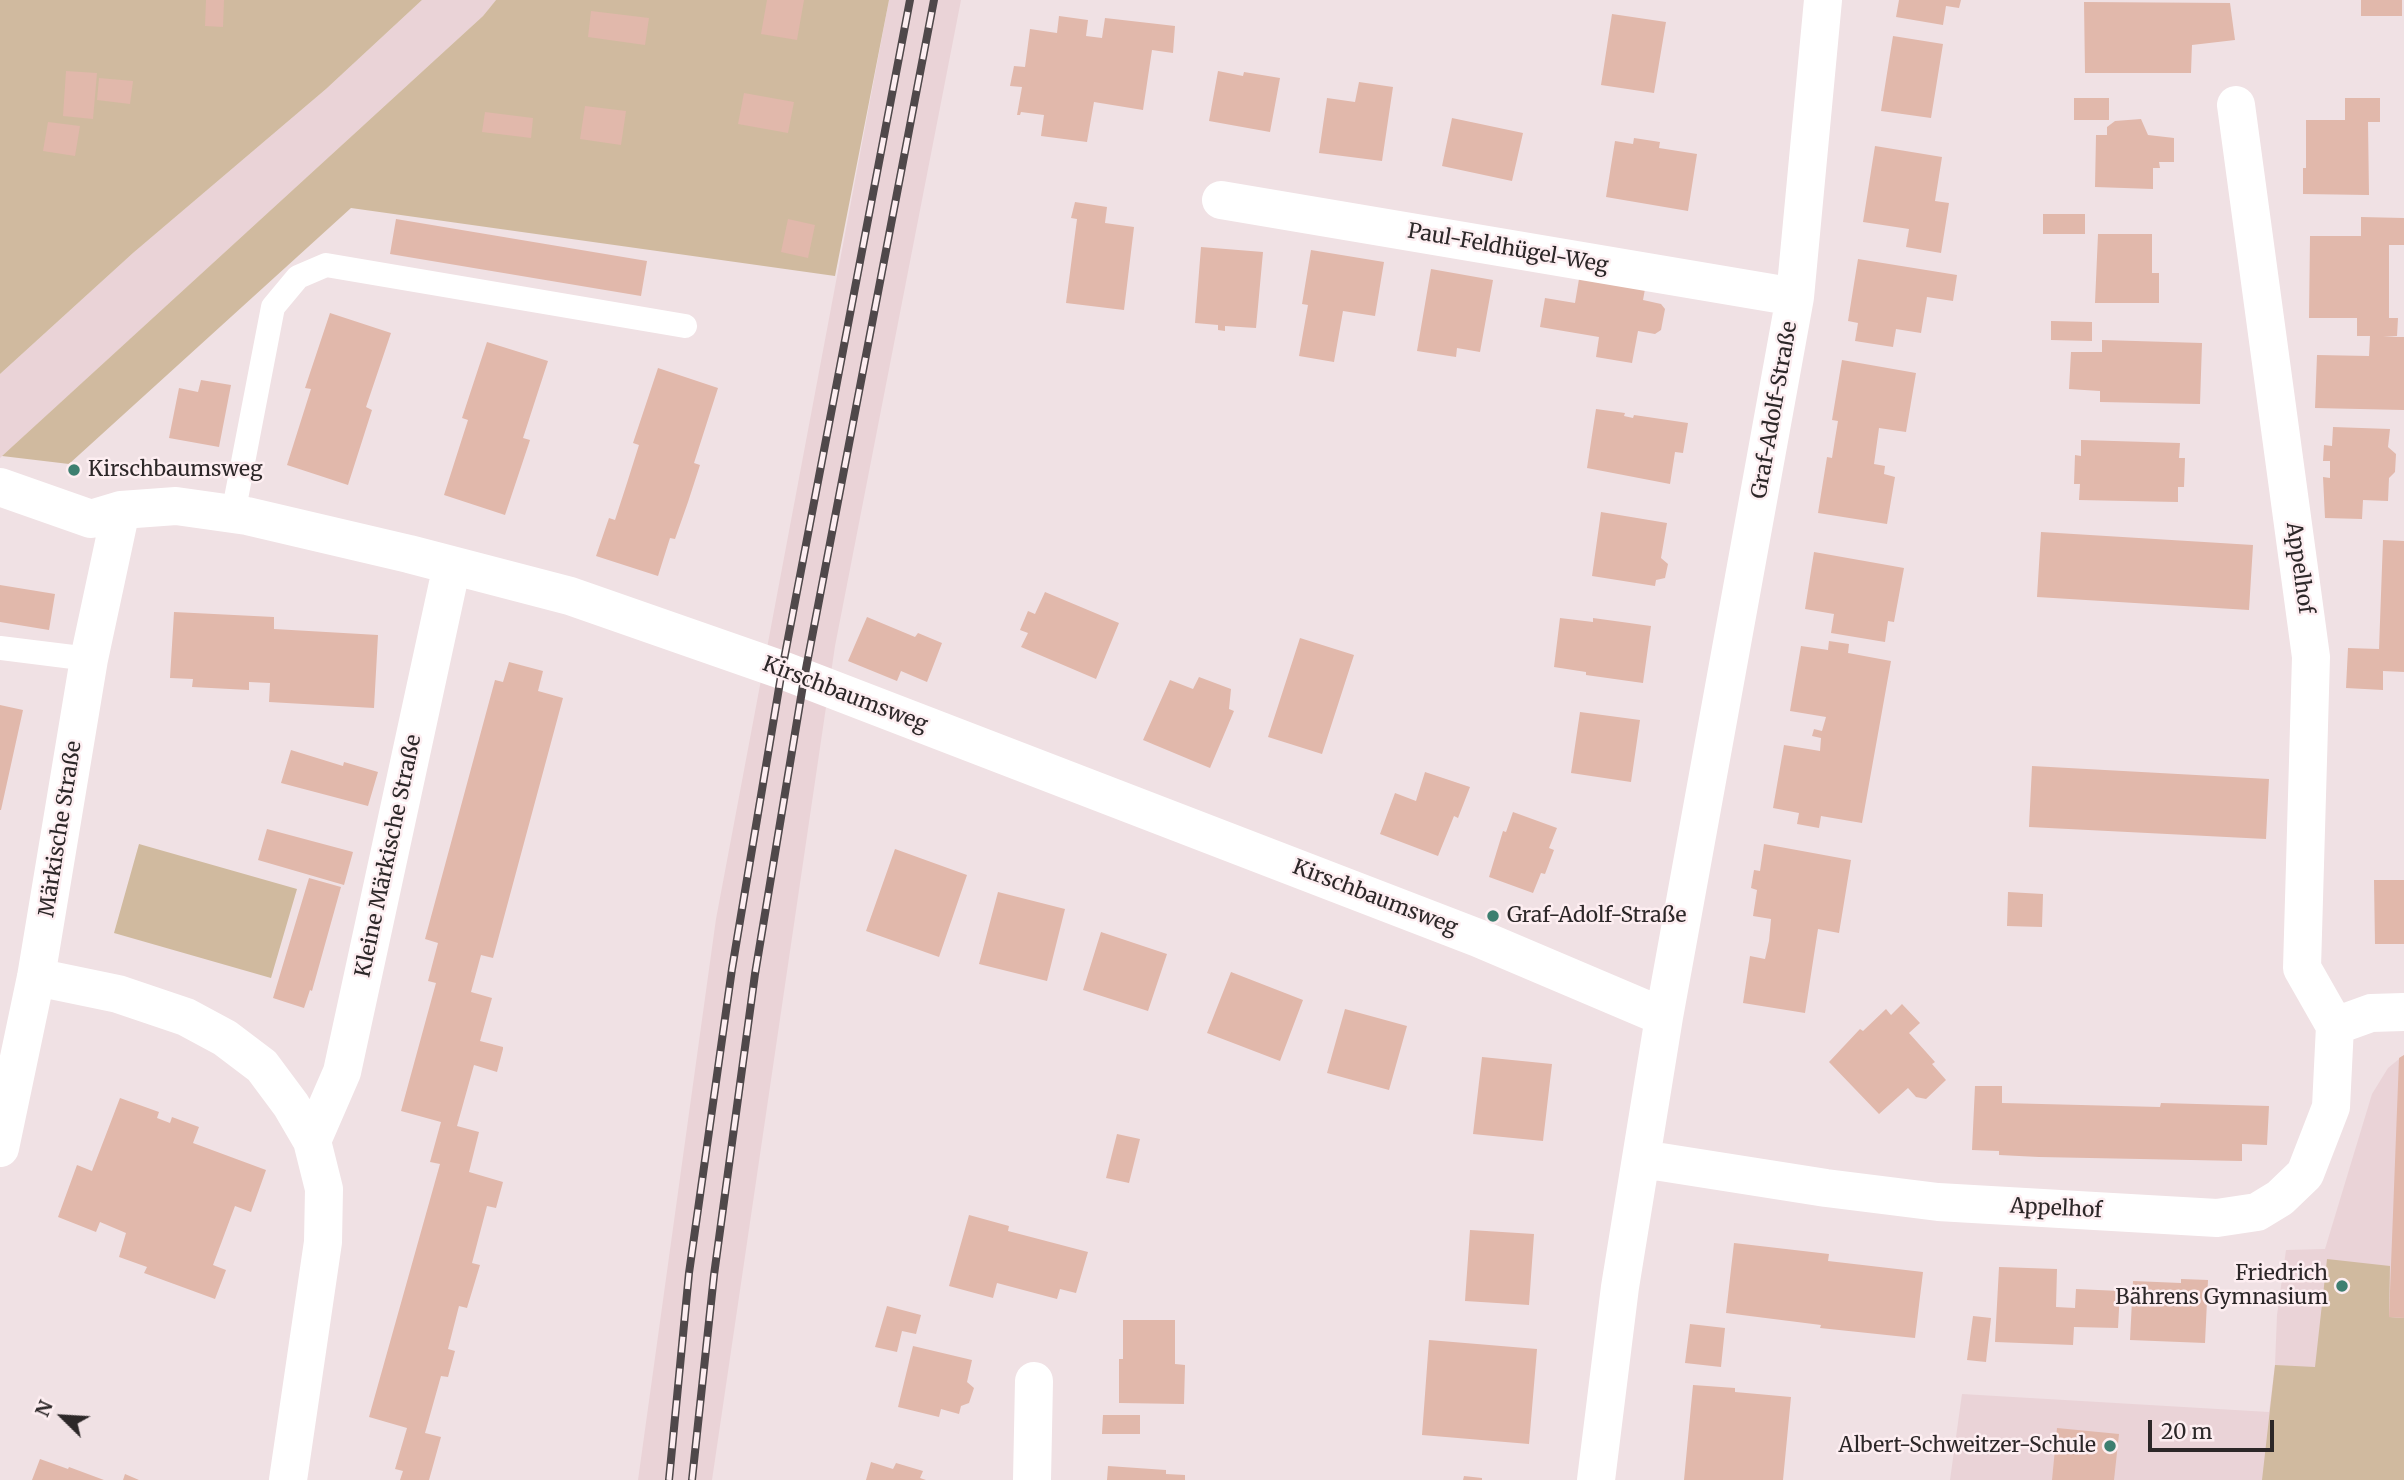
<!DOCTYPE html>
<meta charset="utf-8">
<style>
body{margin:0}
#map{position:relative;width:2404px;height:1480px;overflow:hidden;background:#f0e1e4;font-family:Merriweather,serif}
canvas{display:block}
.north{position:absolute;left:28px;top:1382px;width:70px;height:70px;-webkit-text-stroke:5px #fdeef1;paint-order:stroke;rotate:294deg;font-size:19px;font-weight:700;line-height:28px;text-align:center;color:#2c2728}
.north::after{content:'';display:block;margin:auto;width:24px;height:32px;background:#2c2728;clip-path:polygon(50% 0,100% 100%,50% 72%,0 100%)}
.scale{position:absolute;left:2148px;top:1420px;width:126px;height:32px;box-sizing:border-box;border:4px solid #2c2728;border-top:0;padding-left:9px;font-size:21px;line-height:24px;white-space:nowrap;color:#2c2728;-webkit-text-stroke:5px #fdeef1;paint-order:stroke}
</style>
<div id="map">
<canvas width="2404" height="1480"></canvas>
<div class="north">N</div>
<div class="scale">20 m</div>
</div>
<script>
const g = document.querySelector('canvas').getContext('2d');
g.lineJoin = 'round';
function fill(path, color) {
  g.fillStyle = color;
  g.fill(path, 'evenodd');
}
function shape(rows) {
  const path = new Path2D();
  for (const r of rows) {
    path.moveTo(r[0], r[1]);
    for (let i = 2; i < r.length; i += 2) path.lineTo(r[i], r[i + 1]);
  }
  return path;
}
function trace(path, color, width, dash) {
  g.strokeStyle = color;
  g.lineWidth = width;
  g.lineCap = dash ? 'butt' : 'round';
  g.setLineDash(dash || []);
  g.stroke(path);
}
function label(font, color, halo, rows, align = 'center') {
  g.font = font + ' Merriweather,serif';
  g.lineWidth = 5;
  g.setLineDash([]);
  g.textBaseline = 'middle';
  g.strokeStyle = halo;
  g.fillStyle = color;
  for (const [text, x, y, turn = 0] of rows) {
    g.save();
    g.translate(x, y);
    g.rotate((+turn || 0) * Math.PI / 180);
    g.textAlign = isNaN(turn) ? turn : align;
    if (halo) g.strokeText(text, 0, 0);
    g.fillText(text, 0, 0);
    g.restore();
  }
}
const built = shape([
 [422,0,496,0,483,16,0,458,0,374,133,253,326,89],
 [889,0,961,0,835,646,712,1480,638,1480,716,919],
 [2404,1055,2404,1480,1950,1480,1962,1394,2269,1412,2275,1365,2277,1315,2286,1250,2325,1249,2372,1094,2388,1068]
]);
const green = shape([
 [0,0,422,0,326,89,133,253,0,374],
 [496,0,889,0,835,276,351,208,69,464,2,456,483,16],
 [139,844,297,889,271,978,114,933],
 [2327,1259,2390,1266,2389,1317,2404,1318,2404,1480,2262,1480,2275,1365,2315,1367]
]);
const building = shape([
 [206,0,224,0,223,27,205,26],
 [767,0,804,0,797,40,761,34],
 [1899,0,1961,0,1959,8,1946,6,1943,25,1896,17],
 [2361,0,2402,0,2402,16,2361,16],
 [2084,2,2230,3,2235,40,2192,45,2191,73,2085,73],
 [591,11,649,18,645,45,588,37],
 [1612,14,1666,22,1654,93,1601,85],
 [1059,16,1088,20,1086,36,1102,38,1105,18,1175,26,1173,53,1152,50,1143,110,1094,102,1087,142,1041,136,1044,115,1021,112,1020,115,1017,115,1022,87,1010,86,1014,66,1025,67,1030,29,1057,33],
 [1893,36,1943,44,1931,118,1881,111],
 [66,71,97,73,93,119,63,116],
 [1218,71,1243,76,1244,72,1280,78,1270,132,1209,121],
 [99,78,133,81,130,104,97,100],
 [1359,82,1393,87,1382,161,1319,153,1327,98,1355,102],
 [744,93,794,102,788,133,738,124],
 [2074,98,2109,98,2109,120,2074,120],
 [2345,98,2380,98,2380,122,2368,122,2369,195,2303,194,2303,168,2306,168,2306,120,2345,120],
 [585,106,626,111,621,145,580,139],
 [485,112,533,118,531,138,482,132],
 [1452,118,1523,133,1512,181,1442,166],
 [2141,119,2148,135,2174,138,2174,162,2159,162,2160,168,2153,168,2153,189,2095,187,2096,135,2107,135,2107,127,2115,121],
 [48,122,80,126,75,156,43,151],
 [1634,138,1660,142,1659,148,1697,154,1688,211,1606,197,1615,141,1633,144],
 [1875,146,1942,157,1935,201,1949,203,1941,253,1906,247,1909,229,1863,222],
 [1075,202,1107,207,1105,223,1134,227,1124,310,1066,303,1077,219,1071,218],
 [2043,214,2085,214,2085,234,2043,234],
 [2361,217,2404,218,2404,245,2389,245,2389,318,2398,318,2397,336,2383,337,2404,337,2404,410,2315,408,2317,355,2369,356,2370,336,2357,336,2357,318,2309,318,2310,236,2361,236],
 [396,219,647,261,641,296,390,254],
 [788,219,815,225,808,258,781,252],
 [2098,234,2152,234,2152,273,2159,273,2159,303,2095,303],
 [1201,247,1263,252,1256,328,1225,326,1225,331,1218,330,1218,325,1195,323],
 [1311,250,1384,262,1375,316,1343,311,1334,362,1299,356,1308,305,1302,304],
 [1858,259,1957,275,1953,301,1927,297,1921,333,1896,329,1893,347,1855,341,1858,323,1848,321],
 [1431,269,1493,280,1480,352,1457,348,1456,357,1417,351],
 [1579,279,1645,289,1643,300,1661,304,1665,309,1661,330,1655,334,1638,331,1632,363,1596,357,1599,337,1540,327,1545,298,1575,303],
 [330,313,391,333,366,407,372,410,348,485,287,465,311,389,305,388],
 [2051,321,2092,322,2092,341,2051,340],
 [2102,340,2202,343,2200,404,2100,402,2100,391,2069,389,2071,352,2102,352],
 [487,342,548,361,523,438,530,440,505,515,444,495,468,420,462,418],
 [1842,360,1916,373,1906,432,1879,428,1874,464,1885,466,1884,474,1895,477,1887,524,1818,513,1827,457,1832,458,1835,439,1838,421,1832,420],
 [658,368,718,388,694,463,700,465,688,502,675,539,670,538,658,576,596,556,609,518,615,520,627,483,639,445,633,443],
 [201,380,231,385,219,447,169,438,179,388,198,392],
 [1596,409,1625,413,1624,416,1633,418,1634,415,1688,423,1683,453,1675,452,1670,484,1587,468],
 [2333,427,2390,429,2388,447,2396,454,2395,472,2389,478,2388,501,2363,500,2362,519,2325,518,2323,477,2330,478,2330,461,2323,461,2324,445,2332,446],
 [2081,440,2180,443,2179,458,2185,458,2184,487,2178,487,2178,502,2079,500,2080,484,2074,484,2075,455,2081,456],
 [1601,512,1667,523,1661,558,1668,564,1665,578,1656,580,1655,586,1592,576],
 [2041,532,2253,545,2249,610,2037,597],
 [2383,540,2404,541,2404,672,2383,671,2383,690,2346,688,2348,648,2379,649],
 [1814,552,1904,568,1894,622,1888,621,1885,642,1831,633,1834,614,1805,609],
 [0,585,55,594,49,630,0,622],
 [1045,592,1119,623,1096,679,1021,647,1028,633,1020,630,1028,611,1035,614],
 [174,612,274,617,274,629,378,635,374,708,269,702,270,683,249,682,249,690,192,687,193,679,170,678],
 [867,617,915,637,918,633,942,643,927,682,901,671,897,681,848,661],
 [1560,618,1593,622,1593,618,1651,626,1643,683,1586,675,1586,672,1554,667],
 [1300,638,1354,655,1322,754,1268,737],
 [1829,641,1849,644,1848,653,1891,661,1862,823,1821,816,1819,828,1797,824,1799,813,1773,808,1784,745,1820,751,1821,738,1812,736,1814,729,1822,731,1826,717,1790,711,1801,646,1828,650],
 [509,662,543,671,538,691,563,698,493,958,481,955,471,992,492,998,480,1041,503,1047,503,1049,497,1072,474,1065,457,1126,479,1132,469,1172,503,1182,496,1208,487,1206,472,1263,480,1265,467,1308,459,1306,448,1349,455,1351,448,1377,441,1376,425,1433,441,1437,429,1480,400,1480,403,1471,395,1469,407,1428,369,1417,440,1164,430,1162,441,1122,401,1111,436,983,428,981,438,943,425,939,495,680,503,682],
 [1199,677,1231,689,1229,709,1234,711,1210,768,1143,740,1170,680,1193,689],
 [0,705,23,710,1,810,0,810],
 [1580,712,1640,720,1631,782,1571,773],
 [291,750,343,766,344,762,378,772,368,806,281,783],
 [2032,766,2269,779,2266,839,2029,827],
 [1425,772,1470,787,1458,818,1454,816,1438,856,1380,834,1395,793,1416,801],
 [1513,812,1557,828,1549,848,1554,850,1545,874,1541,873,1533,893,1489,877,1503,831,1506,832],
 [267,829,353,852,344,885,258,860],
 [1764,844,1851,860,1839,933,1818,929,1805,1013,1743,1003,1750,956,1765,959,1769,941,1771,919,1753,916,1757,890,1751,888,1754,870,1760,871],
 [895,849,967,875,939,957,866,931],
 [309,878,341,887,312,991,310,990,304,1008,273,998],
 [2374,880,2404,880,2404,944,2375,944],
 [998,892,1065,909,1047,981,979,964],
 [2008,892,2043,894,2042,927,2007,926],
 [1101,932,1167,954,1148,1011,1083,990],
 [1231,972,1303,1000,1280,1061,1207,1033],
 [1902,1004,1920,1023,1909,1033,1935,1062,1932,1064,1946,1080,1926,1099,1916,1097,1908,1088,1879,1114,1829,1062,1860,1029,1863,1031,1886,1009,1891,1015],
 [1345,1009,1407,1026,1389,1090,1327,1073],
 [2404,1055,2404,1318,2389,1317,2399,1058],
 [1482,1057,1552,1064,1543,1141,1473,1134],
 [1975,1086,2002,1086,2002,1103,2160,1107,2161,1103,2269,1106,2267,1145,2242,1144,2242,1161,2039,1157,1999,1155,1999,1151,1972,1150],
 [120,1098,159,1112,157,1118,170,1123,172,1117,199,1127,193,1143,266,1170,251,1212,235,1206,213,1265,226,1270,215,1299,144,1273,147,1267,119,1257,126,1233,100,1222,96,1232,58,1217,77,1165,92,1171],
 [1117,1134,1140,1139,1129,1183,1106,1178],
 [969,1215,1009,1226,1008,1231,1088,1252,1076,1293,1060,1289,1057,1299,997,1283,993,1298,949,1286],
 [1470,1230,1534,1234,1529,1305,1465,1301],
 [1734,1243,1829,1254,1828,1261,1923,1272,1915,1338,1820,1328,1821,1325,1726,1313],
 [1999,1267,2057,1269,2056,1307,2075,1308,2076,1289,2120,1291,2118,1328,2074,1327,2073,1345,1995,1342],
 [2181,1279,2208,1280,2205,1343,2130,1340,2133,1281,2181,1283],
 [887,1306,921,1315,916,1334,902,1331,897,1352,875,1347],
 [1973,1316,1991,1318,1986,1362,1967,1360],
 [1123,1320,1175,1320,1175,1364,1185,1365,1184,1404,1119,1403,1119,1359,1123,1359],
 [1690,1324,1725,1328,1721,1367,1685,1363],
 [1429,1340,1537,1349,1529,1444,1422,1435],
 [913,1346,972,1360,967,1382,974,1388,969,1403,961,1406,959,1414,941,1409,939,1417,898,1407],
 [1693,1385,1735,1388,1735,1392,1791,1397,1783,1480,1684,1480],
 [1103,1415,1140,1415,1140,1434,1102,1434],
 [2057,1428,2119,1434,2114,1480,2052,1480],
 [40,1459,68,1469,69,1467,104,1480,32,1480],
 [871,1462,893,1469,896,1463,923,1471,920,1478,926,1480,866,1480],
 [1108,1466,1166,1470,1166,1474,1185,1475,1185,1480,1107,1480],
 [125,1474,139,1480,123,1480],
 [1464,1476,1482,1478,1482,1480,1463,1480]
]);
const service = shape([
 [233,514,273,307,298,277,326,265,685,326],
 [0,648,89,659]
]);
const minor = shape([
 [2236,105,2311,657,2302,968,2335,1026],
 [1221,200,1795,297],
 [0,487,91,519,121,510,176,506,247,516,409,554,570,596,782,670,1478,938,1664,1017],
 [36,977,118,994,186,1017,225,1038,262,1066,291,1105,312,1141,324,1189,323,1242,288,1480],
 [312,1141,342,1072,452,565],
 [0,1148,36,977,89,659,121,510],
 [1642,1159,1826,1188,1938,1202,2217,1218,2257,1212,2280,1198,2305,1174,2331,1107,2335,1026,2371,1013,2404,1012],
 [1032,1480,1034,1381],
 [1596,1480,1620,1287,1664,1017,1795,297,1823,0]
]);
const rail = shape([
 [669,1480,689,1273,732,969,782,670,910,0],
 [692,1480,714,1275,755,974,804,679,934,0]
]);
const markers = [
 [74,470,7,"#3d7f70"],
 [1493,916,7,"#3d7f70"],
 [2342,1286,7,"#3d7f70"],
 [2110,1446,7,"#3d7f70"]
];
const streetNames = [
 ["Paul-Feldhügel-Weg",1508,249,10],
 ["Graf-Adolf-Straße",1775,410,-80],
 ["Appelhof",2299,568,82],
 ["Kirschbaumsweg",845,695,21],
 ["Märkische Straße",61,829,-81],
 ["Kleine Märkische Straße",389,856,-78],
 ["Kirschbaumsweg",1375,898,21],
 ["Appelhof",2056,1209,3]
];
const poiNames = [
 ["Kirschbaumsweg",88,470],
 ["Graf-Adolf-Straße",1507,916],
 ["Friedrich",2328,1274,"right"],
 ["Bährens Gymnasium",2328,1298,"right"],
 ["Albert-Schweitzer-Schule",2096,1446,"right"]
];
fill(built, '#ead3d7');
fill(green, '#d0ba9f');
fill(building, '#e1b8ab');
trace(service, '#fff', 24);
trace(minor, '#fff', 38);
trace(rail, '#4f484a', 8);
trace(rail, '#fdeef1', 5, [16]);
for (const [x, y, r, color] of markers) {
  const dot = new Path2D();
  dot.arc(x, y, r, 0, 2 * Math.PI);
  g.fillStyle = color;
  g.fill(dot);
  trace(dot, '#fdeef1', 2.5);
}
label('21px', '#2c2728', '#fdeef1', streetNames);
label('21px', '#2c2728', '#fdeef1', poiNames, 'left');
</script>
